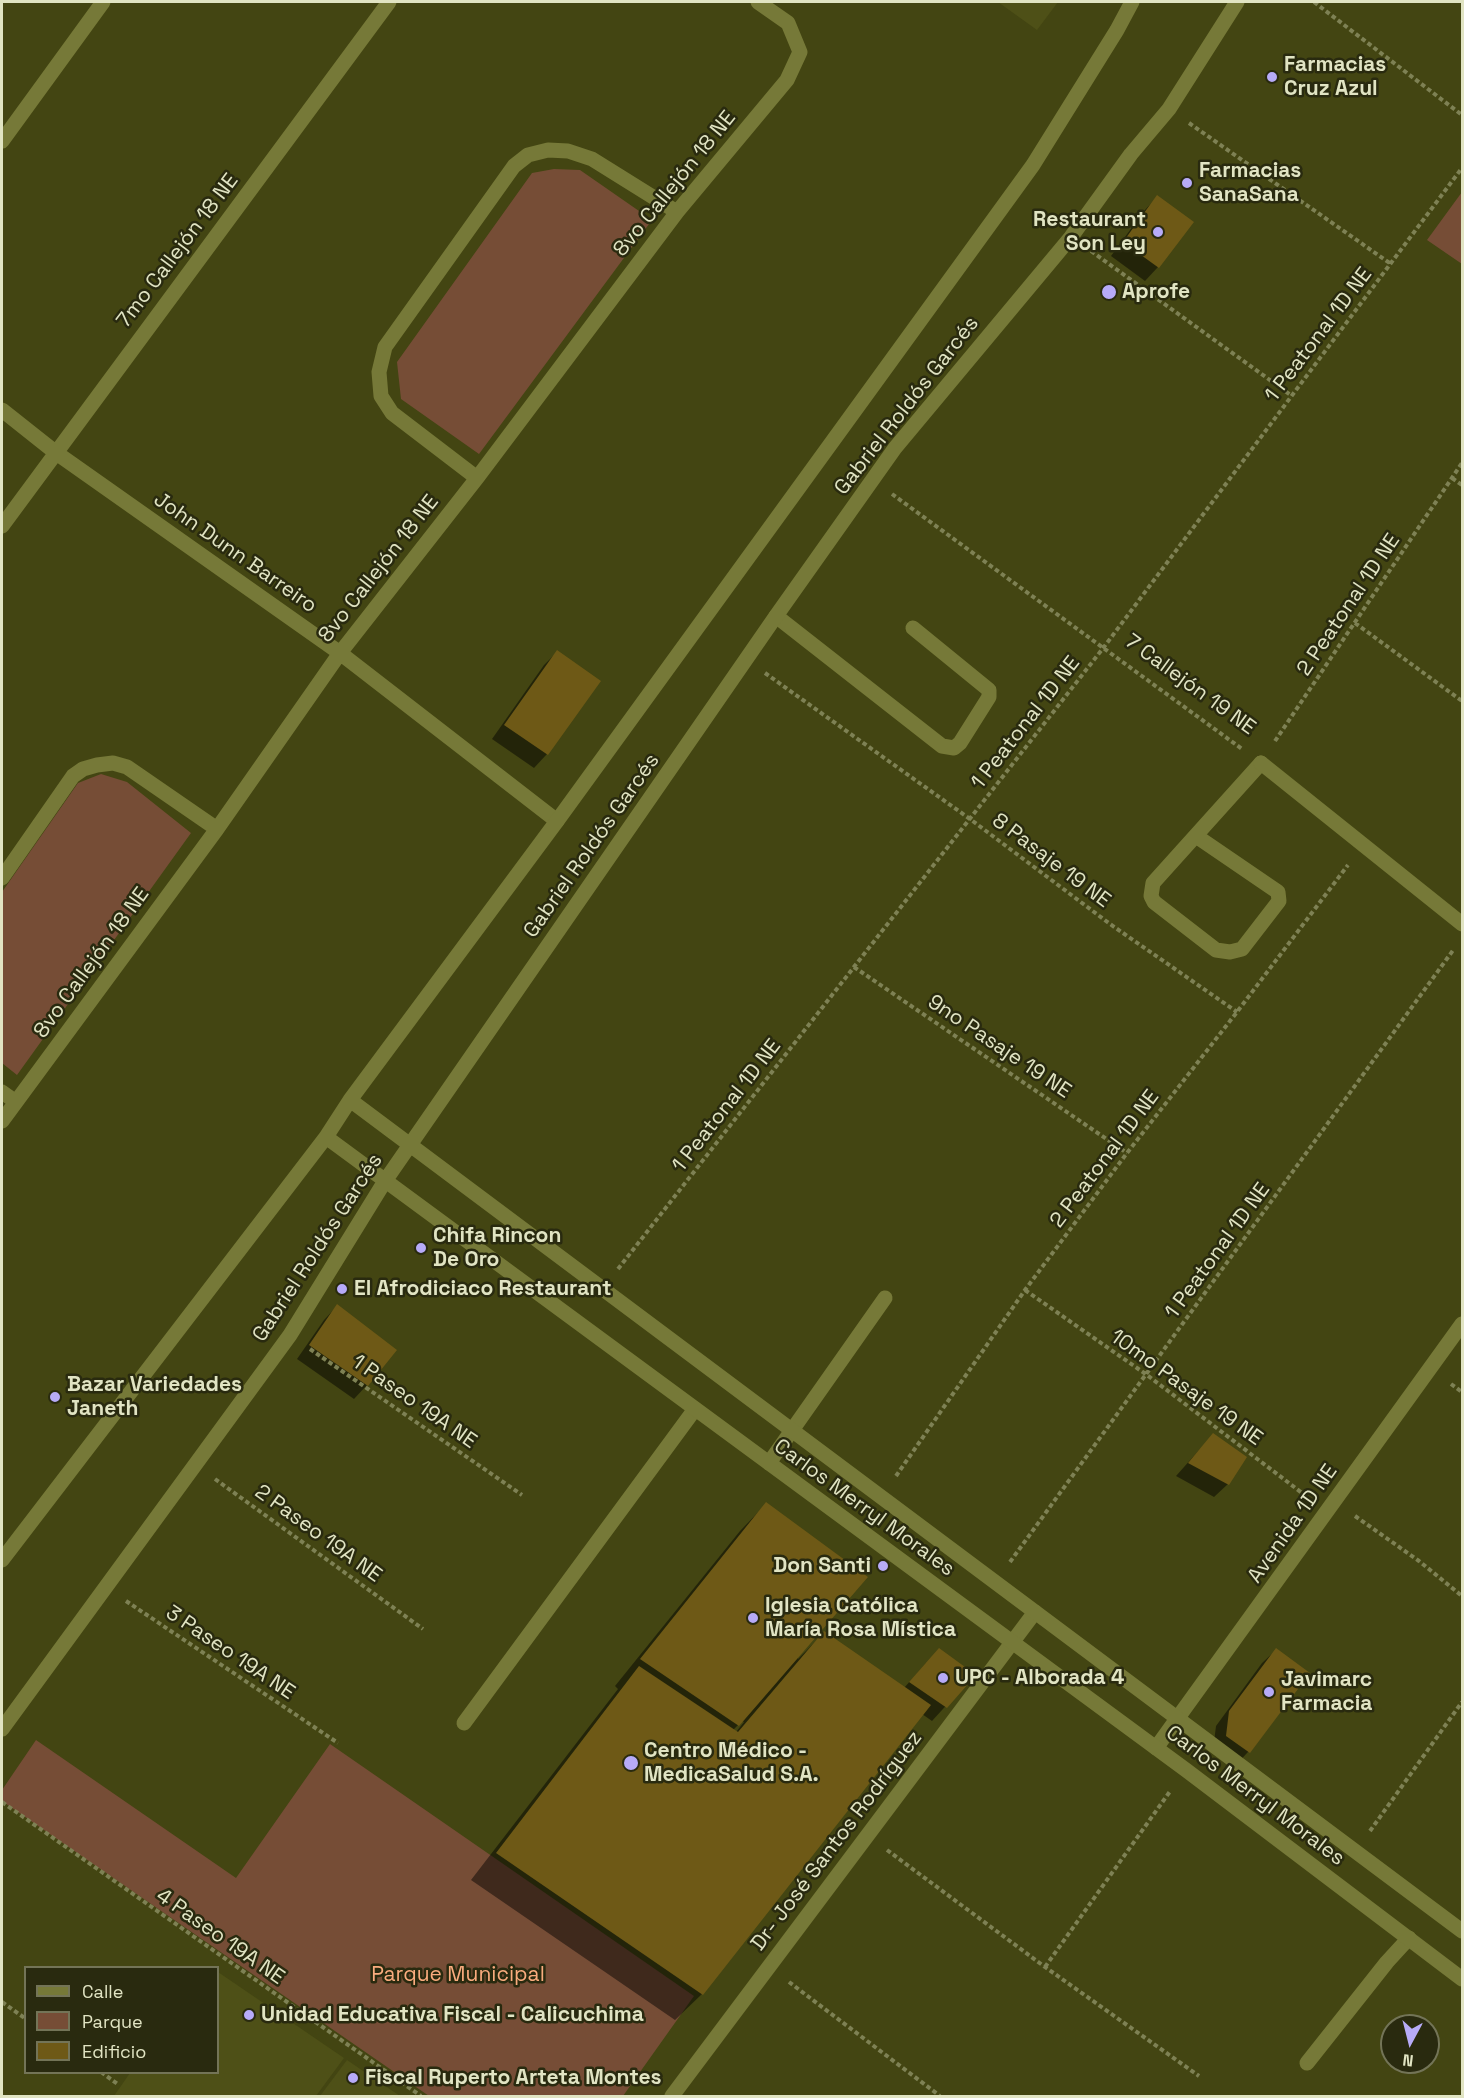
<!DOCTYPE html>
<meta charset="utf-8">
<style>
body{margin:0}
#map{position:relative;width:1464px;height:2098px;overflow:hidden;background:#434512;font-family:"Space Grotesk",sans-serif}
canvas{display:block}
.frame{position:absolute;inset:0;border:3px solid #e1e4c3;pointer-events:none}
.legend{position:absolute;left:24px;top:1966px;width:195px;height:108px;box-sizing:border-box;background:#292a0f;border:2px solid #737457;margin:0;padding:8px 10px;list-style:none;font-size:18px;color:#e1e4c3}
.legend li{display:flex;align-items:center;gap:12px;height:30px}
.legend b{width:30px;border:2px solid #737457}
.north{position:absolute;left:1380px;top:2014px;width:60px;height:60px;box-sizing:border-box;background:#292a0f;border:2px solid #737457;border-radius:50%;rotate:187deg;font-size:16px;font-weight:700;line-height:24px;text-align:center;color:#e1e4c3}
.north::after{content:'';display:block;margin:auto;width:21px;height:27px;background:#b7abf8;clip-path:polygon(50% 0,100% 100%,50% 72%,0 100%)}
</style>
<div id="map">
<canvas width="1464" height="2098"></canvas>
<div class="frame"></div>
<ul class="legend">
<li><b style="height:8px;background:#767938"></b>Calle</li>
<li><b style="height:16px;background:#764d36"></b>Parque</li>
<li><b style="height:16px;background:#6e5916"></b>Edificio</li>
</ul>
<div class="north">N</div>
</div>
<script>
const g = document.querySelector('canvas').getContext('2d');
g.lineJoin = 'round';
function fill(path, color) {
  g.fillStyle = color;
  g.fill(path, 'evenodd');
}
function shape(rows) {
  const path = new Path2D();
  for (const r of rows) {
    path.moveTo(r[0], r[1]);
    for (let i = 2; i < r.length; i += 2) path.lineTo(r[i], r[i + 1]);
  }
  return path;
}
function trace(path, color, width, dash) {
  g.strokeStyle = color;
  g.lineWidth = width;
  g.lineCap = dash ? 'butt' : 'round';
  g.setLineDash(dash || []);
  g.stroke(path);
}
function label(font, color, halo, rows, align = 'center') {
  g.font = font + ' "Space Grotesk",sans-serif';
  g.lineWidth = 5;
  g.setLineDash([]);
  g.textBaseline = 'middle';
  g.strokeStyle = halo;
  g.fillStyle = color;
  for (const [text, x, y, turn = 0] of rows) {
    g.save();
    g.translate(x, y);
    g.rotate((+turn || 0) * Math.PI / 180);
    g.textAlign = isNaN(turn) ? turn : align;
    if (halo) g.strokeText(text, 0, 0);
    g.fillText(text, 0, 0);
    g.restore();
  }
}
const built = shape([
 [998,2,1058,2,1037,30],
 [218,1972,344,2058,316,2096,114,2096,130,2073,218,2072],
 [347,2060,400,2096,320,2096]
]);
const green = shape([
 [554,169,580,170,652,220,479,454,401,399,397,362,532,173],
 [1462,192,1462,264,1427,240],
 [101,774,127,782,191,833,17,1075,2,1063,2,892,78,783],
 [36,1740,236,1878,330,1744,694,1996,623,2096,429,2096,2,1801,2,1790]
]);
const shadow = shape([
 [1157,197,1192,223,1158,267,1145,281,1111,256,1144,211],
 [557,652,547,754,534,768,492,739,544,665],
 [337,1306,367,1385,354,1399,297,1359,324,1320],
 [1200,1449,1228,1484,1214,1497,1176,1476],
 [766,1504,798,1659,824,1633,904,1688,926,1663,974,1675,932,1721,922,1714,702,1994,675,2020,471,1880,618,1689,615,1686,740,1531],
 [742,1721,744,1722,736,1732,733,1730],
 [1276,1650,1308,1673,1248,1752,1235,1766,1213,1750,1216,1726,1262,1663]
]);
const building = shape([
 [1157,195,1194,222,1159,268,1123,242],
 [557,650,601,681,548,755,504,725],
 [337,1304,397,1350,368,1386,309,1345],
 [1213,1433,1247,1457,1229,1485,1188,1463],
 [766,1502,868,1577,739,1726,640,1659],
 [824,1631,931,1705,703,1995,496,1853,639,1666,738,1732],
 [939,1648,976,1675,947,1708,909,1682],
 [1276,1648,1310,1673,1250,1753,1226,1736,1229,1711]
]);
const path = shape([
 [1314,2,1462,115],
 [1189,123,1391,264],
 [1091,251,1292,396],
 [1452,478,1462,485],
 [892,494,1242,749],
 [1355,623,1462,701],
 [765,673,970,819,1110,924,1237,1012],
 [1275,741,1462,463],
 [854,967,1127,1153],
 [618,1269,1104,647,1462,168],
 [1025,1290,1147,1375,1306,1496],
 [310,1349,522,1495],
 [1451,1384,1462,1392],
 [896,1476,1025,1290,1127,1153,1237,1012,1348,865],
 [215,1479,423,1629],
 [1355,1516,1419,1561,1462,1596],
 [1010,1562,1454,949],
 [126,1601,338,1743],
 [2,1802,421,2096],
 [1370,1831,1462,1702],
 [887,1850,1045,1967,1199,2076],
 [1045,1967,1171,1790],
 [789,1982,940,2096],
 [2,2002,26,2019],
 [101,2072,119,2085]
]);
const lane = shape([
 [776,616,942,746,954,748,960,743,989,697,989,690,913,628],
 [1196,836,1278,892,1279,901,1242,949,1230,952,1216,950,1154,902,1151,896,1153,883,1261,763],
 [769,1463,885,1298],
 [464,1723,695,1409],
 [1307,2063,1387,1962,1409,1938]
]);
const street = shape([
 [2,141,103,2],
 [2,410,55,452,340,653,557,821],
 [477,478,392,413,381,396,379,372,385,347,514,166,528,155,548,150,568,151,592,159,677,212],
 [2,526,389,2],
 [1261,763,1462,924],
 [2,878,73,776,83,769,97,765,113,763,127,767,217,829],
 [2,1092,16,1102],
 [2,1121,217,829,340,653,477,478,677,212,787,80,800,52,788,23,758,2],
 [1156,1748,1462,1324],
 [672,2096,1035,1612]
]);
const secondary = shape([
 [350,1100,1462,1931],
 [326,1137,1186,1770,1462,1979],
 [2,1560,326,1137,350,1100,557,821,1033,165,1117,30,1132,2],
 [2,1729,290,1335,385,1181,776,616,895,448,1071,237,1131,154,1169,109,1237,2]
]);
const markers = [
 [1272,77,6,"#b7abf8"],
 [1187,183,6,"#b7abf8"],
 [1158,232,6,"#b7abf8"],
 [1109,292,8,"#b7abf8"],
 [421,1248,6,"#b7abf8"],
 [342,1289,6,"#b7abf8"],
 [55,1397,6,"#b7abf8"],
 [883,1566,6,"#b7abf8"],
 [753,1618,6,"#b7abf8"],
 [943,1678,6,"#b7abf8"],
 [1269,1692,6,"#b7abf8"],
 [631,1763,8,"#b7abf8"],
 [249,2015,6,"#b7abf8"],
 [353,2078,6,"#b7abf8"]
];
const poiNames = [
 ["Farmacias",1284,65],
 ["Cruz Azul",1284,89],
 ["Farmacias",1199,171],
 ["SanaSana",1199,195],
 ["Restaurant",1146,220,"right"],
 ["Son Ley",1146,244,"right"],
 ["Aprofe",1122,292],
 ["Chifa Rincon",433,1236],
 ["De Oro",433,1260],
 ["El Afrodiciaco Restaurant",354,1289],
 ["Bazar Variedades",67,1385],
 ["Janeth",67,1409],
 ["Don Santi",871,1566,"right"],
 ["Iglesia Católica",765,1606],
 ["María Rosa Mística",765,1630],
 ["UPC - Alborada 4",955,1678],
 ["Javimarc",1281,1680],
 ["Farmacia",1281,1704],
 ["Centro Médico -",644,1751],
 ["MedicaSalud S.A.",644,1775],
 ["Unidad Educativa Fiscal - Calicuchima",261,2015],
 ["Fiscal Ruperto Arteta Montes",365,2078]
];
const streetNames = [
 ["8vo Callejón 18 NE",675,184,-51],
 ["7mo Callejón 18 NE",178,251,-53],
 ["1 Peatonal 1D NE",1319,335,-53],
 ["Gabriel Roldós Garcés",907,406,-52],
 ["John Dunn Barreiro",235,553,35],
 ["8vo Callejón 18 NE",379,569,-52],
 ["2 Peatonal 1D NE",1349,605,-56],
 ["7 Callejón 19 NE",1190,685,36],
 ["1 Peatonal 1D NE",1026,723,-52],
 ["Gabriel Roldós Garcés",592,846,-55],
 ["8 Pasaje 19 NE",1051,861,37],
 ["8vo Callejón 18 NE",92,963,-54],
 ["9no Pasaje 19 NE",999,1047,34],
 ["1 Peatonal 1D NE",727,1106,-52],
 ["2 Peatonal 1D NE",1105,1159,-53],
 ["Gabriel Roldós Garcés",318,1248,-57],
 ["1 Peatonal 1D NE",1218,1251,-54],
 ["10mo Pasaje 19 NE",1186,1388,36],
 ["1 Paseo 19A NE",414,1402,35],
 ["Carlos Merryl Morales",864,1508,36],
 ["Avenida 1D NE",1293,1524,-55],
 ["2 Paseo 19A NE",318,1534,36],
 ["3 Paseo 19A NE",230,1653,34],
 ["Carlos Merryl Morales",1255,1796,37],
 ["Dr- José Santos Rodríguez",837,1841,-53],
 ["4 Paseo 19A NE",220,1937,35]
];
const parkNames = [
 ["Parque Municipal",458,1975]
];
fill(built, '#4e5017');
fill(green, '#764d36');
fill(shadow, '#0007');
fill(building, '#6e5916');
trace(path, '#7e8154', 4, [4.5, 3]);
trace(lane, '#767938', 15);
trace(street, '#767938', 15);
trace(secondary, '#767938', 15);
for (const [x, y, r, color] of markers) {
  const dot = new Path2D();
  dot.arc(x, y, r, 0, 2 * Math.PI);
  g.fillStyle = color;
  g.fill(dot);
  trace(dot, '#292a0f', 2);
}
label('bold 21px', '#e1e4c3', '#292a0f', poiNames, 'left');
label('21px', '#e1e4c3', '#292a0f', streetNames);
label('21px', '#faac7e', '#292a0f', parkNames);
</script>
